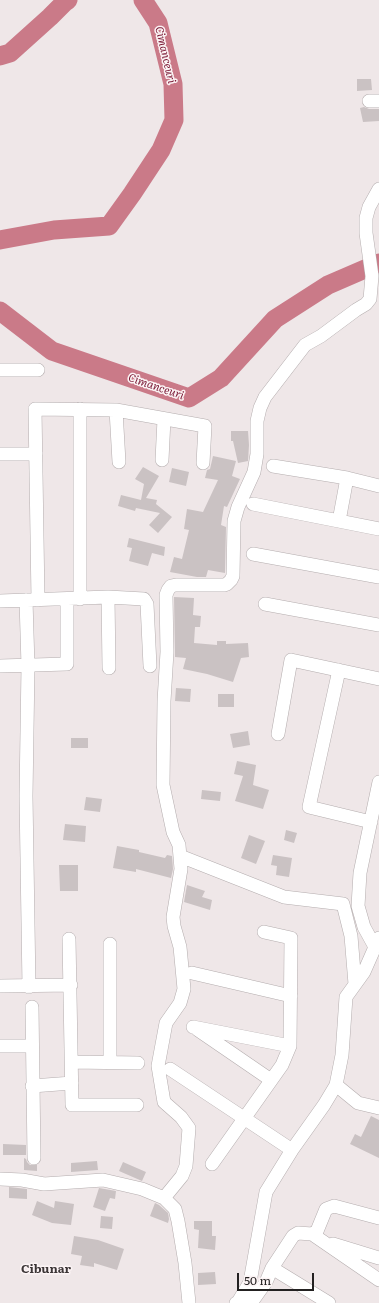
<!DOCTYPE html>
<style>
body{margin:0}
#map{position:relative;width:379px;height:1303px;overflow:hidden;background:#efe7e8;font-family:Literata,serif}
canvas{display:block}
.scale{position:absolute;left:237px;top:1273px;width:77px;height:18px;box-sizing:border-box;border:2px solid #232121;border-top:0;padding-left:5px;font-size:12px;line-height:14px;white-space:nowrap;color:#232121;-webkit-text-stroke:3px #fcf4f5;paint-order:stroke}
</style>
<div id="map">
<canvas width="379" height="1303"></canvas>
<div class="scale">50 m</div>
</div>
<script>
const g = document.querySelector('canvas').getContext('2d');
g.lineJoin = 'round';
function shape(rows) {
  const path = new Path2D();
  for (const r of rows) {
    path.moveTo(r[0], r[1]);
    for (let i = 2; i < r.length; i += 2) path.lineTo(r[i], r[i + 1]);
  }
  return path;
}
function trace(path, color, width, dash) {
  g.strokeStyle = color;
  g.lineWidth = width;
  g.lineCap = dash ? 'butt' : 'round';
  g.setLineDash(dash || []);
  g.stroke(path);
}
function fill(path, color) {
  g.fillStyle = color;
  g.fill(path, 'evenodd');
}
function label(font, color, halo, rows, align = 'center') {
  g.font = font + ' Literata,serif';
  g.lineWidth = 3;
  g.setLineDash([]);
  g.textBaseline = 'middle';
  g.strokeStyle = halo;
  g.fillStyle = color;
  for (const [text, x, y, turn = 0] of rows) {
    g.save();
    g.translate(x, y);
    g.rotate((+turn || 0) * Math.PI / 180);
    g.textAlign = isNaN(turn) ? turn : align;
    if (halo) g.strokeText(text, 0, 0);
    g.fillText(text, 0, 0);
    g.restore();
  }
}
const river = shape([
 [0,56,10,53,50,17,65,2,68,0],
 [0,240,54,230,109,226,132,194,161,150,174,120,173,84,158,23,143,0],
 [0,311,52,351,189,398,221,378,275,319,328,285,379,263]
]);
const building = shape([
 [357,79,371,79,372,90,357,91],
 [364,107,369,109,379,109,379,121,363,122,360,108],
 [231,431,248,431,249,445,248,461,238,463,233,441,231,441],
 [213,456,236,461,232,476,240,479,227,507,224,506,221,525,226,527,225,573,208,570,206,577,197,577,170,572,174,557,182,559,189,530,184,529,187,509,203,512,218,480,205,478,207,470,210,469],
 [143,467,159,476,146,498,157,500,156,504,172,517,158,533,149,525,160,513,136,508,135,511,118,506,121,495,141,500,144,484,135,479],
 [172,468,189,472,186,486,169,482],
 [129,538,165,547,164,556,152,553,148,566,129,561,132,548,127,547],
 [174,597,194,598,193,615,201,616,200,627,195,627,194,643,217,645,217,641,226,641,226,644,248,643,249,657,241,658,233,682,207,674,183,669,186,658,175,657],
 [176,688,191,689,190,702,175,701],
 [218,694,234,694,234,707,218,707],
 [248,731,250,745,233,748,230,734],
 [71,738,88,738,88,748,71,748],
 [237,761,256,765,253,785,269,790,263,809,235,801,243,776,234,774],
 [202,790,221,792,220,801,201,799],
 [86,797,102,799,100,812,84,810],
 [65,824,86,826,85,842,63,840],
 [286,830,297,833,294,843,284,840],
 [249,835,265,841,256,864,241,858],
 [117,846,139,850,139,852,165,858,167,855,172,856,173,869,171,878,136,869,136,872,113,868],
 [273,855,292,858,289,877,276,875,277,866,271,865],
 [59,865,78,865,78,891,60,891],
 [187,885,205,891,202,897,212,900,210,910,184,902],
 [371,1116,379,1120,379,1158,350,1144,355,1134,361,1137],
 [3,1144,26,1145,26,1155,3,1155],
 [24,1158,26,1159,27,1162,30,1165,37,1165,37,1171,24,1170],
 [97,1161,98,1170,71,1172,71,1163],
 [123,1162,146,1172,142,1181,119,1171],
 [9,1187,27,1189,27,1199,9,1198],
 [99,1188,116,1191,115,1199,110,1198,105,1211,93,1207],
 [37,1201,54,1208,55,1201,74,1204,71,1225,52,1223,32,1215],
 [155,1203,159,1205,168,1213,169,1219,168,1223,150,1216],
 [101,1216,113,1217,112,1229,100,1228],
 [194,1221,212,1221,212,1236,216,1236,215,1250,198,1248,199,1230,194,1229],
 [74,1236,98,1240,124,1249,117,1270,94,1263,94,1267,80,1265,82,1256,71,1254],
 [215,1272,216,1284,198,1285,198,1273]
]);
const minor = shape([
 [369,101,379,101],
 [0,370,38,370],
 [116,410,119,462],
 [0,454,36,454],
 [162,460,164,419],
 [273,466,347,478,379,486],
 [253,504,379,529],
 [339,521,347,478],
 [253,554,379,577],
 [108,597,109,668],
 [80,599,80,409],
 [26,600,28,666,26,796,29,987],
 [38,600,35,409,116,410,205,426,203,463],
 [0,601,108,597,144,599,147,604,150,666],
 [265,604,379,625],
 [0,666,67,664,67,599],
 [339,670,309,807,371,822],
 [278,734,291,660,379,679],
 [180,856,284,897,343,904,351,936,355,984],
 [69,939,72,1105,137,1105],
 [110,944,110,1062],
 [375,947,364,927,358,906,360,873,379,782],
 [192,973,291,996],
 [0,986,71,985],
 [32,1007,34,1158],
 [193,1027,290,1046],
 [198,1030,271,1080],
 [0,1046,32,1046],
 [72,1062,138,1063],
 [170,1069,292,1150],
 [336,1085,358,1103,379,1108],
 [32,1086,72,1083],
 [212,1164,282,1065,290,1046,291,938,264,932],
 [0,1179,22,1180,44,1184,103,1180,142,1189,164,1198,175,1209,178,1221,185,1263,189,1303],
 [164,1198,182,1176,186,1166,189,1128,181,1117,164,1102,158,1066,166,1023,180,1003,184,989,180,947,174,926,173,917,181,869,179,845,173,832,163,785,164,701,167,652,166,595,168,590,171,586,176,585,224,585,227,584,231,580,233,576,234,521,238,507,254,472,257,454,257,421,260,408,265,397,305,345,321,336,356,310,366,304,370,299,372,276,366,233,366,218,369,207,379,189],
 [312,1234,379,1280],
 [333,1244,379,1258],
 [272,1268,329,1303],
 [236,1303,238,1302,250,1282,266,1192,292,1150,324,1105,336,1085,342,1055,346,997,364,972,379,938],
 [251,1303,266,1282,272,1268,293,1236,298,1233,312,1234,317,1231,326,1209,334,1206,379,1218]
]);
const waterNames = [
 ["Cimanceuri",165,55,77],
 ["Cimanceuri",156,387,19]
];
const quarterNames = [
 ["Cibunar",46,1269]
];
trace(river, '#ca7a88', 19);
fill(building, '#cac2c3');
trace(minor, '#b4adae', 14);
trace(minor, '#fff', 13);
label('italic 11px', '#7b1a36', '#fcf4f5', waterNames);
label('bold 12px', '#3b3536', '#fcf4f5', quarterNames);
</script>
